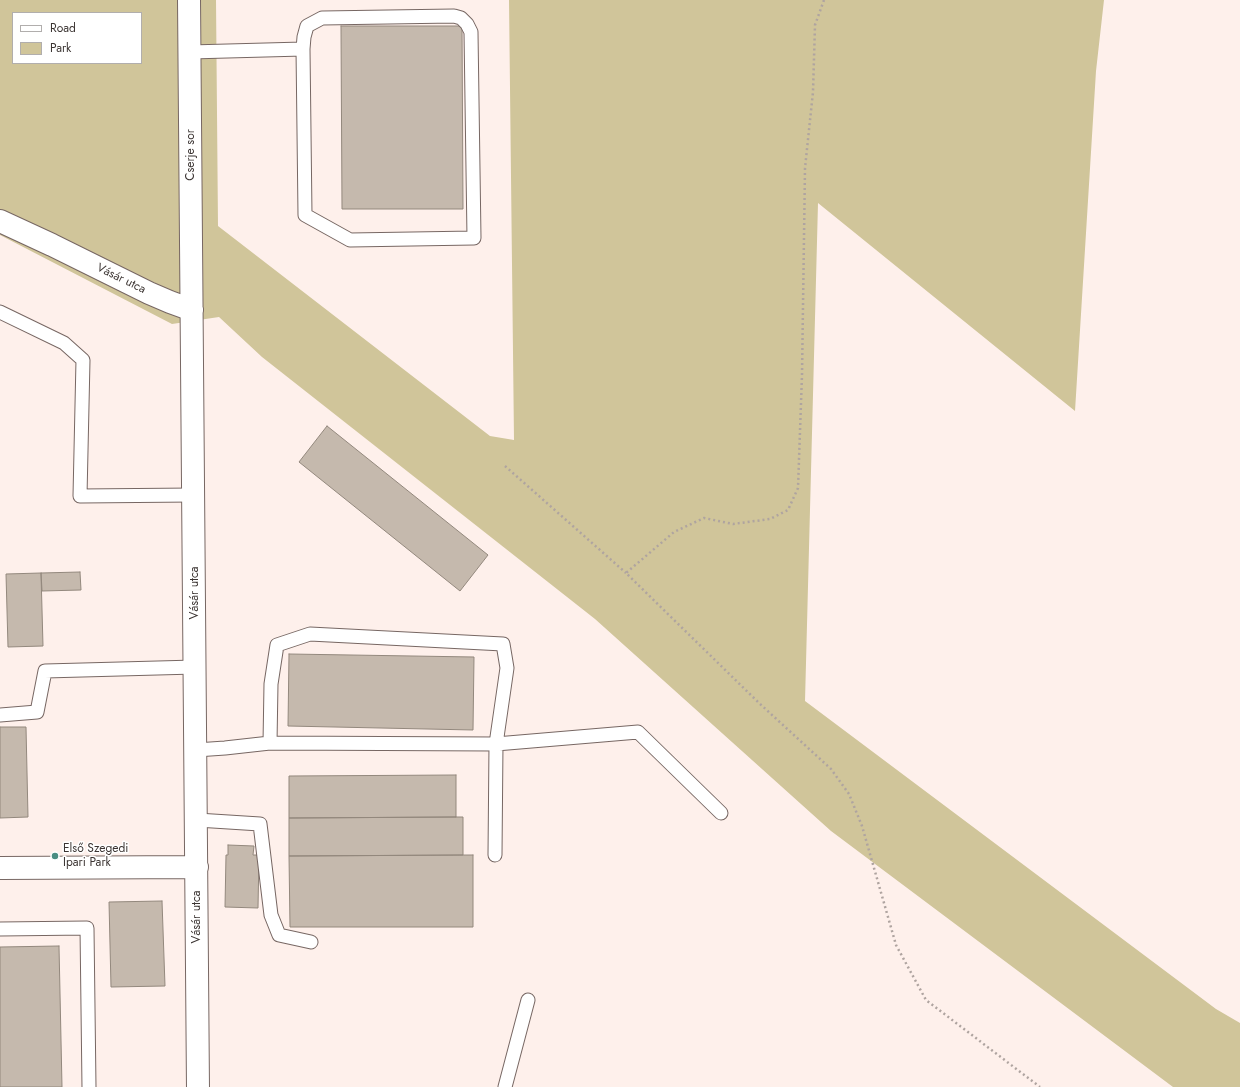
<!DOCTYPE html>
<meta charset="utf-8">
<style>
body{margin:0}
#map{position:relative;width:1240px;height:1087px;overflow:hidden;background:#fef0eb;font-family:Jost,sans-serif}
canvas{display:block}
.legend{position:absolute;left:12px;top:12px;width:130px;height:52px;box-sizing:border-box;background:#fff;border:1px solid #b1aead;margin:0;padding:5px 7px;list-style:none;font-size:12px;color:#3b3432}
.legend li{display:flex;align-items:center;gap:8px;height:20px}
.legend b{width:20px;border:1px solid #b1aead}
</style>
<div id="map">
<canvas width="1240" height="1087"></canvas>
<ul class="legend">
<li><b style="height:5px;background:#fff"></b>Road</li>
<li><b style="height:11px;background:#d0c59a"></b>Park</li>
</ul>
</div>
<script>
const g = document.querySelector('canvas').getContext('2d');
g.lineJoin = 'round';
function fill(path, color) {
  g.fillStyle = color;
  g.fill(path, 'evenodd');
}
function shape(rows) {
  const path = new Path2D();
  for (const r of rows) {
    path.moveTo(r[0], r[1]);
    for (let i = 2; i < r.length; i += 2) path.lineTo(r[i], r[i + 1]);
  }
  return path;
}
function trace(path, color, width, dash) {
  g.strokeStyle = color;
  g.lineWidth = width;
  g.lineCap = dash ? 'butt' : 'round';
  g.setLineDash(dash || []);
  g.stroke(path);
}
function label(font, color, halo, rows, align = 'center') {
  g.font = font + ' Jost,sans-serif';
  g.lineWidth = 3;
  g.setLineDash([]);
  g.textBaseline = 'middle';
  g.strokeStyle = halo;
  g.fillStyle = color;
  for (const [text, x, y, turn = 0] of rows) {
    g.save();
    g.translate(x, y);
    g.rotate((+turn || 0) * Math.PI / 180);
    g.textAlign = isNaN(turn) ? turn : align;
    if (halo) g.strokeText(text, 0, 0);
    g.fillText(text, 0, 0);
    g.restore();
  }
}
const green = shape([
 [0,0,216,0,218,226,490,436,514,440,509,0,1104,0,1096,71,1075,411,818,203,805,701,1216,1009,1240,1023,1240,1087,1173,1087,831,831,595,619,262,357,219,317,172,324,0,235],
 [13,13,141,13,141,63,13,63]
]);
const building = shape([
 [341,26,462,26,463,209,342,209,341,26],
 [327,426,488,555,460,591,299,462,327,426],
 [80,572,81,590,42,591,41,573,80,572],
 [41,573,43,646,8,647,6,574,41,573],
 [289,654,474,657,473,730,288,726,289,654],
 [0,727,26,727,28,817,0,818,0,727],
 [456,775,456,817,289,818,289,776,456,775],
 [456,817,463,817,463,855,289,856,289,818,456,817],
 [228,845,254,846,253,855,259,855,258,908,225,907,226,855,228,855,228,845],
 [473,855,473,927,290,927,289,856,473,855],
 [162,901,165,986,111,987,109,902,162,901],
 [59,946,62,1087,0,1087,0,947,59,946]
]);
const path = shape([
 [824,0,815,25,813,92,805,168,802,375,798,488,788,510,770,519,733,524,704,518,674,532,626,573,759,703,831,769,849,794,862,826,896,945,926,1000,1040,1087],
 [505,466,626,573]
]);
const service = shape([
 [454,16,461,18,467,24,471,32,474,238,350,240,305,215,303,49,304,37,307,26,322,18,454,16],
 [190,52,303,49],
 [0,312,64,343,83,360,80,496,194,495],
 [0,715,37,712,45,671,195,667],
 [270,743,271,684,277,645,310,634,503,644,507,668,496,744,495,855],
 [196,750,225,748,270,743,496,744,638,732,721,813],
 [197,820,260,824,271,915,279,935,311,942],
 [0,929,87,928,89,1087],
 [505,1087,528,1000]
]);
const minor = shape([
 [189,0,198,1087],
 [0,221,52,245,149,293,170,302,192,310],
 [0,868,197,867]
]);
const markers = [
 [55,856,4,"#498d82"]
];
const streetNames = [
 ["Cserje sor",191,155,-90],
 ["Vásár utca",121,279,26],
 ["Vásár utca",195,593,-90],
 ["Vásár utca",197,917,-90]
];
const poiNames = [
 ["Első Szegedi",63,849],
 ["Ipari Park",63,863]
];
fill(green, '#d0c59a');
fill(building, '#c5b9ad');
trace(building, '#93887d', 1);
trace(service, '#776763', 15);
trace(minor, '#776763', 24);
trace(path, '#afa4a0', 2.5, [2, 3]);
trace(service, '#fff', 13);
trace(minor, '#fff', 22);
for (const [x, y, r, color] of markers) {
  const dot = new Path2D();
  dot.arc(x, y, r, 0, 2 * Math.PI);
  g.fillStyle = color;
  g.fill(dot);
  trace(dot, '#fff', 1.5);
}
label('12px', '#3b3432', '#fff', streetNames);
label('12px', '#3b3432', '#fff', poiNames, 'left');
</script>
